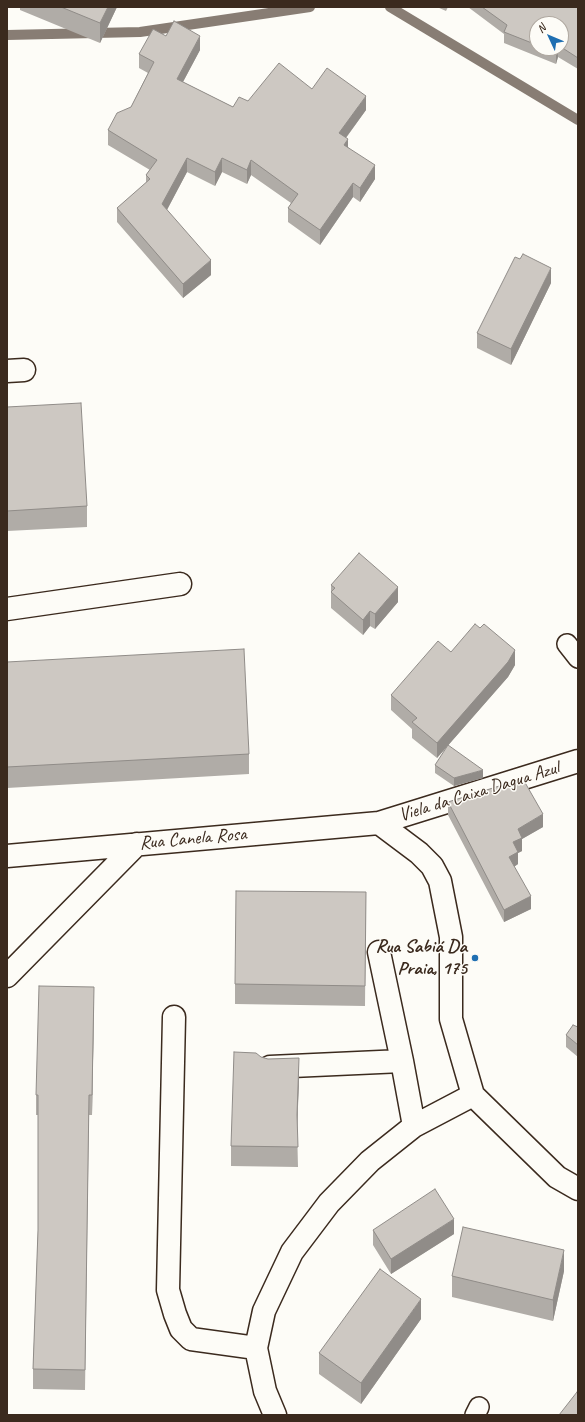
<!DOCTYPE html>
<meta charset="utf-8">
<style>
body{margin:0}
#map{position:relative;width:585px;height:1422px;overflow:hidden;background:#fdfcf7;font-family:Caveat,sans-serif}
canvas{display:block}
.frame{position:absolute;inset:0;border:8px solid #3b2a1e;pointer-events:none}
.north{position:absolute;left:529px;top:16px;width:40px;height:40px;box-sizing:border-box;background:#fdfcf7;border:1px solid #afa8a0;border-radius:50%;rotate:314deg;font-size:11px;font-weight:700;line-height:16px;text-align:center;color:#3b2a1e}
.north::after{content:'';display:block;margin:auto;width:14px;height:18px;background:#1f6fb2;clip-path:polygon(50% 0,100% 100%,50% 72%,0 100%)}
</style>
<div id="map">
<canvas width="585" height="1422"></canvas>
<div class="frame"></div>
<div class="north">N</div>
</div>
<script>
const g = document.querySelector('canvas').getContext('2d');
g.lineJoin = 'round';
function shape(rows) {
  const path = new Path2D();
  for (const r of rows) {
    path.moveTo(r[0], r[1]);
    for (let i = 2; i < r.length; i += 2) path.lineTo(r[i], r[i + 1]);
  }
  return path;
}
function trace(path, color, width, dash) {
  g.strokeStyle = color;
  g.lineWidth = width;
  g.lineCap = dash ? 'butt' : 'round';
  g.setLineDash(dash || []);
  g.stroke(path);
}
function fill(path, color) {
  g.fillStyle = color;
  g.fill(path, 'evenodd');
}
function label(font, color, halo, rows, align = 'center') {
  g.font = font + ' Caveat,sans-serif';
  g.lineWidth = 3;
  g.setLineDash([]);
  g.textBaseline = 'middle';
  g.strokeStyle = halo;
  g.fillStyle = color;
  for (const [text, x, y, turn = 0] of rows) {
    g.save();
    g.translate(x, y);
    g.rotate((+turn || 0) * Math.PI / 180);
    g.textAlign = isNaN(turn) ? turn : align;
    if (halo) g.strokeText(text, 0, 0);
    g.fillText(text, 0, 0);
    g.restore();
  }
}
const stream = shape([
 [390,7,578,120],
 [7,35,140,32,310,7]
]);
const lane = shape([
 [567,644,578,658],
 [475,1415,479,1407]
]);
const street = shape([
 [7,371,24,370],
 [7,609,180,584],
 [379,823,419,853,432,866,440,881,451,937,451,1019,473,1095,557,1177,578,1189],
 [7,856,379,823,578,761],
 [7,976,137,844],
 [174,1017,168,1290,175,1314,181,1329,191,1339,256,1348],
 [402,1061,414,1126],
 [270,1067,402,1061,379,952],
 [275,1415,265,1391,256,1348,264,1311,292,1252,329,1203,370,1161,414,1126,473,1095]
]);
const wall = shape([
 [20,7,117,7,100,43,20,10],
 [437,7,448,7,446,11],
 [468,7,576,7,578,8,578,69,558,57,556,64,504,43,504,34],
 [537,24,561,24,561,48,537,48],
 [166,36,200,50,183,82,233,107,248,101,312,89,366,110,346,138,348,147,375,179,360,202,353,197,320,245,288,222,288,208,291,203,251,175,247,184,222,172,215,186,187,172,167,210,211,275,183,298,117,222,117,208,146,183,146,175,150,170,108,145,108,130,131,107,148,73,139,68,139,54],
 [520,259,551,283,511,365,477,348,477,333],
 [7,407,87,506,87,527,7,531],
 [331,585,398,602,375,629,370,626,363,635,331,608],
 [451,652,515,665,508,677,437,758,412,738,412,729,391,710,391,695],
 [7,662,249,754,249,774,7,788],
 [435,765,483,778,454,786,435,773],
 [448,802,543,827,522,839,522,851,518,853,518,864,514,867,531,909,504,922,448,815],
 [366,892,365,1006,235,1004,235,984],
 [94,1007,92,1115,89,1115,85,1390,33,1389,33,1369,38,1230,38,1115,36,1115,36,1095],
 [578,1027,578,1057,566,1047,566,1035],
 [261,1057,299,1078,297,1127,298,1167,231,1166,231,1146],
 [373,1230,454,1234,391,1274,373,1245],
 [564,1271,553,1321,452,1297,452,1276],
 [421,1319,361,1404,319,1374,319,1353]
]);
const shadedWall = shape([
 [108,7,117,7,100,43,100,23],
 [200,36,200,50,177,93,177,79],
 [558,48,558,57,556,64,556,53],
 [366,96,366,110,339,147,339,133],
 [348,139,348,153,344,145],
 [187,158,187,172,162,219,162,204],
 [222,158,222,172,215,186,215,172],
 [251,160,251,175,247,184,247,170],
 [375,165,375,179,360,202,360,188],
 [353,183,353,197,320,245,320,230],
 [211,260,211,275,183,298,183,284],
 [551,268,551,283,511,365,511,349],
 [398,587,398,602,375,629,375,614],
 [370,611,370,626,363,635,363,620],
 [515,650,515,665,508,677,437,758,437,743],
 [483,770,483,778,454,786,454,778],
 [543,814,543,827,522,839,522,851,518,853,518,864,509,870,509,857,518,829],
 [531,896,531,909,504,922,504,910],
 [94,987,94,1007,92,1115,92,1095],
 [299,1058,299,1078,297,1135,297,1115],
 [454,1219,454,1234,391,1274,391,1259],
 [564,1250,564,1271,553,1321,553,1300],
 [421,1299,421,1319,361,1404,361,1383]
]);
const building = shape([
 [61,7,108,7,100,23,61,7],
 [482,7,576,7,578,8,578,58,561,47,561,24,537,24,537,45,504,32,507,25,482,7],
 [174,21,200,36,177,79,233,107,239,97,248,101,279,63,312,89,327,68,366,96,339,133,348,139,344,145,375,165,360,188,353,183,320,230,288,208,298,194,251,160,247,170,222,158,215,172,187,158,162,204,211,260,183,284,117,208,150,179,146,175,157,160,108,130,117,113,131,107,154,62,139,54,153,29,166,36,174,21],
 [544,48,558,48,556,53,544,48],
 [523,254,551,268,511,349,477,333,515,257,520,259,523,254],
 [81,403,87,506,7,511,7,407,81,403],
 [359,553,398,587,375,614,370,611,363,620,331,592,335,588,331,585,359,553],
 [475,624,480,628,484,624,515,650,508,662,437,743,412,722,417,718,391,695,438,641,451,652,475,624],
 [244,649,249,754,7,767,7,662,244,649],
 [448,745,483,770,454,778,435,765,448,745],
 [523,779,543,814,518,829,522,838,513,842,518,852,509,857,531,896,504,910,448,802,509,783,512,785,523,779],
 [236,891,366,892,365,986,235,984,236,891],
 [39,986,94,987,92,1095,89,1095,85,1370,33,1369,38,1230,38,1095,36,1095,39,986],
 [573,1025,578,1027,578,1045,566,1035,573,1025],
 [234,1052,256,1053,261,1057,268,1059,299,1058,297,1115,298,1147,231,1146,234,1052],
 [435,1189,454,1219,391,1259,373,1230,435,1189],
 [463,1227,564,1250,553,1300,452,1276,463,1227],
 [380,1269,421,1299,361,1383,319,1353,380,1269],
 [577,1392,578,1392,578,1415,559,1415,577,1392]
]);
const markers = [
 [475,958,4,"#1f6fb2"]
];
const streetNames = [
 ["Viela da Caixa Dagua Azul",479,792,-17],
 ["Rua Canela Rosa",193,839,-5]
];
const poiNames = [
 ["Rua Sabiá Da",467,947],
 ["Praia, 175",467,969]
];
trace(stream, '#887d74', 10);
trace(lane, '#3b2a1e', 22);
trace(street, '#3b2a1e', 25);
trace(lane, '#fdfcf7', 19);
trace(street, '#fdfcf7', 22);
fill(wall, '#b0aca7');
fill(shadedWall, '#908c88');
fill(building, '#cdc8c2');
trace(building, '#908c88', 1);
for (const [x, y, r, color] of markers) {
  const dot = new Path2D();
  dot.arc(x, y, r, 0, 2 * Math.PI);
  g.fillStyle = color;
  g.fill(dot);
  trace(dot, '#fdfcf7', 1.5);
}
label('19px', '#3b2a1e', '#fdfcf7', streetNames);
label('bold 19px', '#3b2a1e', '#fdfcf7', poiNames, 'right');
</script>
